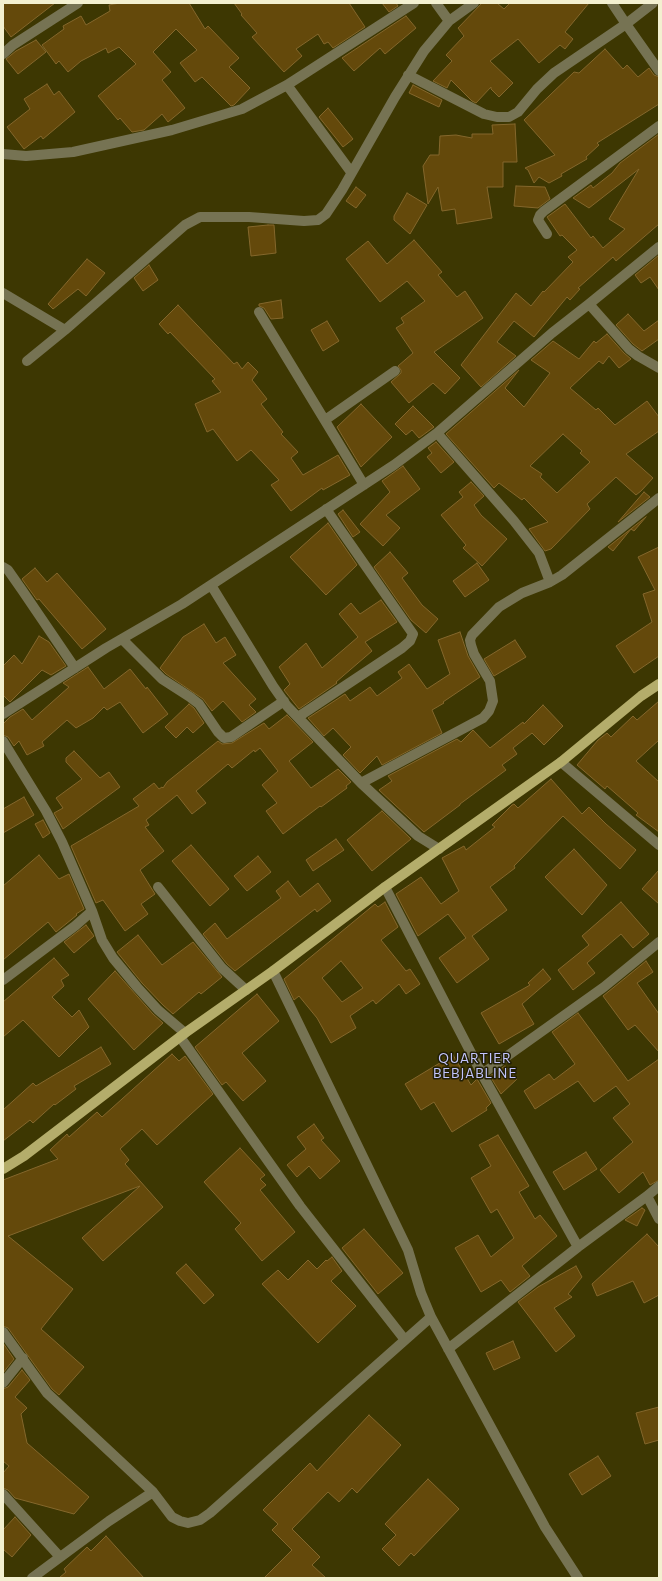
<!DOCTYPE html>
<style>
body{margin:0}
#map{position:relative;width:662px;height:1581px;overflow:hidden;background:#3d3702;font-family:Commissioner,sans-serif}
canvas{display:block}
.frame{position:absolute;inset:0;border:4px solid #f3f0d0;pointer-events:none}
</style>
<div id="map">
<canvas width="662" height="1581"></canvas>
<div class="frame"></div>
</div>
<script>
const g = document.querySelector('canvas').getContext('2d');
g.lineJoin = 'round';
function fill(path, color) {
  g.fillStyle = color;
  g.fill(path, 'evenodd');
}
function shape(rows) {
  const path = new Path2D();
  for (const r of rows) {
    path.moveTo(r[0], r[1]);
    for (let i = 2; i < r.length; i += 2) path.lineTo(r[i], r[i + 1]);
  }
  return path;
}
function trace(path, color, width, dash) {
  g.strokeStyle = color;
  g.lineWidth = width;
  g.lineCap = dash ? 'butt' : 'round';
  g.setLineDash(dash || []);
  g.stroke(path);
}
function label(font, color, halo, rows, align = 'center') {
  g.font = font + ' Commissioner,sans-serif';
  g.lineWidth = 3;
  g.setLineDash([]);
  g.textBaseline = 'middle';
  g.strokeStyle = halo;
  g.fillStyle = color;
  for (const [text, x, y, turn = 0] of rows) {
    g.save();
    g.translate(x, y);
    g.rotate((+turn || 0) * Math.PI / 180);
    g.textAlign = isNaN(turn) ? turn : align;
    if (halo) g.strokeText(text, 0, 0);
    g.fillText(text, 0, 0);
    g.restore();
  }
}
const building = shape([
 [3,3,55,3,11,37,3,26,3,3],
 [120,3,189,3,205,29,208,26,239,58,229,67,250,88,234,105,231,106,202,77,195,82,180,63,197,50,176,29,153,52,171,72,162,80,185,108,168,122,162,114,144,130,132,132,120,118,118,120,98,96,136,64,119,47,108,53,106,48,81,61,68,72,59,61,56,64,42,45,64,29,63,26,81,16,86,25,110,11,109,5,120,3],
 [234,3,349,3,365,27,333,48,328,42,324,44,318,34,296,49,302,56,284,72,252,37,257,33,241,15,242,14,234,3],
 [382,3,396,3,398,6,389,12,382,3],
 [482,3,497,3,504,9,510,3,589,3,565,32,573,39,565,49,560,45,539,63,518,39,490,61,513,83,499,97,491,89,491,87,476,103,472,101,451,80,447,88,433,81,452,61,446,55,464,36,458,28,482,3],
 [406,16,416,28,385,54,380,48,354,71,342,58,406,16],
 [36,40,46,52,18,74,6,59,16,51,36,40],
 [605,49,623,69,627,65,638,77,649,68,654,75,659,77,659,104,597,143,599,145,586,157,587,159,561,174,562,176,549,183,539,177,534,183,528,170,525,168,555,155,524,120,574,72,579,73,605,49],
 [47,84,54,95,59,91,75,112,43,139,41,136,24,149,7,127,30,109,24,99,47,84],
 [413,85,442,100,439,107,409,93,413,85],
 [328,108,353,139,343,147,319,117,328,108],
 [515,124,517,162,503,162,503,187,487,187,492,218,457,224,455,209,442,211,438,187,428,204,423,166,430,155,439,155,440,136,456,135,472,138,472,134,493,134,492,125,515,124],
 [659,134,659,224,616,261,613,257,578,288,580,289,570,300,567,297,534,337,514,321,497,342,516,356,481,387,461,365,516,293,531,306,543,291,544,292,573,262,568,257,577,250,562,235,560,236,547,217,565,204,591,238,593,236,603,248,625,229,609,219,639,169,589,208,573,198,591,185,593,188,612,173,620,163,659,134],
 [516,186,545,187,550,199,538,208,514,206,516,186],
 [356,187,366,195,356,208,346,201,356,187],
 [407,193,427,205,410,234,394,220,394,216,407,193],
 [268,225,274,225,276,253,251,256,248,227,268,225],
 [414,240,442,272,438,275,457,297,465,291,483,318,434,352,460,378,445,394,433,383,409,403,391,382,401,373,401,370,398,366,413,353,396,328,404,323,401,318,425,301,407,281,380,302,346,259,368,241,387,264,414,240],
 [659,255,659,290,650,277,641,283,635,275,659,255],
 [87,259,105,273,86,296,78,289,53,309,48,304,87,259],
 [149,265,158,280,143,291,134,278,149,265],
 [281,300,283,318,271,319,264,308,259,306,259,304,281,300],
 [178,305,234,364,237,362,242,369,248,362,258,372,252,380,267,399,261,404,283,432,281,434,298,452,291,458,303,475,338,455,350,475,323,490,322,488,291,511,271,485,279,480,251,450,237,461,213,429,207,432,195,404,221,392,212,381,215,379,170,332,168,334,159,324,178,305],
 [628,314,644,331,659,320,659,339,642,351,633,344,616,325,628,314],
 [327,321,339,341,323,351,311,330,327,321],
 [607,334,624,353,631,359,619,368,609,356,603,364,599,361,570,388,596,410,598,408,615,425,647,401,659,417,659,431,626,454,653,478,641,491,636,495,616,477,587,504,590,509,551,549,545,551,529,529,548,522,524,498,522,500,499,483,494,488,446,434,519,370,505,388,524,407,550,373,531,360,553,341,579,359,594,341,596,343,607,334],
 [563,434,582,451,580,453,590,462,557,493,540,477,542,474,530,466,563,434],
 [361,404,392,437,361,467,337,427,361,404],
 [413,406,434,427,419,438,412,430,406,435,395,424,413,406],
 [436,442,454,462,441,473,427,457,432,453,428,448,436,442],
 [403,466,420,489,386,515,400,528,383,546,360,524,390,492,382,481,403,466],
 [471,482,484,496,474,505,481,515,507,539,482,566,463,548,466,545,441,515,463,497,459,492,471,482],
 [644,492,650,497,618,522,644,492],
 [343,510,360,532,353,537,338,514,343,510],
 [646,517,634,531,631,529,613,551,608,547,646,517],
 [328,523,357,565,326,595,290,557,328,523],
 [659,547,659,656,634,673,616,646,652,622,643,594,655,590,638,557,659,547],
 [390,552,408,573,402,578,422,605,438,619,426,633,411,620,374,567,390,552],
 [477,563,489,580,465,597,453,581,477,563],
 [35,568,47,582,57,573,106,629,82,649,39,599,37,600,22,579,35,568],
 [381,600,397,622,365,642,372,651,336,682,337,683,299,709,284,690,290,684,279,667,306,643,322,668,358,637,339,614,351,603,360,614,381,600],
 [204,624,216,643,225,637,236,655,223,663,256,699,249,705,256,712,242,722,223,701,212,711,203,699,166,674,160,668,183,637,204,624],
 [460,632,468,656,480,677,443,702,444,703,432,710,442,733,382,765,377,756,360,773,343,755,351,747,333,728,324,736,308,718,345,694,350,701,370,687,377,696,402,678,398,672,409,664,427,689,450,674,438,640,460,632],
 [39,636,49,642,66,666,51,675,42,670,10,702,3,695,3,666,14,655,22,664,39,636],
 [515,640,526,657,494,676,484,659,515,640],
 [88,667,104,689,130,669,146,689,147,687,168,714,143,733,120,702,107,710,104,707,93,718,76,728,67,720,42,742,44,746,27,755,19,741,14,746,8,737,3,735,3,724,10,717,23,709,32,720,69,687,63,683,88,667],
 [659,701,659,740,636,761,659,782,659,832,636,815,638,813,607,786,605,789,577,765,598,740,607,733,611,737,633,716,637,720,659,701],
 [189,704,194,708,204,723,193,733,187,727,176,738,165,727,189,704],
 [543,705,563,726,544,745,532,733,513,748,517,754,502,765,506,770,460,804,460,805,424,832,379,790,392,781,388,776,457,739,461,742,473,730,490,748,523,722,524,724,543,705],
 [287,715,313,742,289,761,311,788,338,769,351,782,346,786,347,788,321,807,320,806,283,834,266,811,277,803,262,785,278,771,260,748,255,752,254,750,232,768,228,764,196,791,206,803,192,814,177,795,146,820,149,825,145,827,164,851,140,870,155,894,141,904,148,914,125,931,103,900,96,903,71,846,139,806,133,799,154,783,159,789,162,787,163,788,167,782,218,741,222,744,232,743,264,723,269,729,287,715],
 [74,751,100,778,109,772,120,787,63,829,54,813,63,808,56,798,82,779,66,762,66,758,74,751],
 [551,779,582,814,589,807,606,824,636,850,620,869,563,816,514,866,515,868,490,887,507,910,472,936,489,959,457,983,439,958,466,938,448,914,418,936,396,894,421,877,441,904,459,891,442,858,464,846,466,850,495,827,492,825,512,805,514,804,518,808,551,779],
 [24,797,34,815,3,833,3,809,24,797],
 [382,811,411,839,372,871,347,840,382,811],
 [43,820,50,833,43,838,35,824,43,820],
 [336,839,344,850,313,871,306,860,336,839],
 [191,845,229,889,210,906,172,861,191,845],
 [574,849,607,885,582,915,545,877,574,849],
 [39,855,59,879,69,874,84,909,76,914,77,915,56,932,48,922,3,960,3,886,39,855],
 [258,856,271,872,247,891,234,876,258,856],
 [659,870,659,904,642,889,659,870],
 [288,881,300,897,318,883,331,901,317,912,315,909,235,971,227,964,203,934,215,923,227,939,281,898,276,891,288,881],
 [385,902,398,927,381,940,406,971,410,969,420,984,406,994,399,984,376,1004,373,1000,350,1016,356,1028,331,1043,317,1018,299,996,294,1000,284,979,375,904,378,907,385,902],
 [341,961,363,988,342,1002,322,978,341,961],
 [621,902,649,934,633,948,621,934,587,963,595,973,573,990,558,970,589,945,582,936,621,902],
 [86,925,94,936,74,953,64,942,86,925],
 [138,935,162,965,193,942,222,977,201,994,199,992,173,1014,163,1005,142,983,117,952,138,935],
 [54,958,69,975,61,980,64,986,52,997,72,1017,79,1010,89,1027,59,1057,23,1020,3,1037,3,1002,54,958],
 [646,961,653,972,637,983,659,1014,659,1052,635,1025,628,1030,603,996,646,961],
 [543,969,551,979,522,1004,534,1024,499,1044,481,1013,530,985,528,983,543,969],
 [115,971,153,1014,163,1023,134,1050,88,999,115,971],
 [257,994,279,1021,242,1053,266,1081,243,1101,226,1082,222,1085,195,1047,257,994],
 [578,1013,628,1081,659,1059,659,1180,650,1185,643,1172,619,1193,600,1170,633,1142,613,1118,630,1104,616,1086,594,1102,578,1081,535,1109,524,1091,549,1074,554,1080,575,1064,552,1032,578,1013],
 [101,1047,111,1064,74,1086,76,1089,55,1105,54,1104,33,1123,30,1120,3,1141,3,1110,33,1083,36,1086,101,1047],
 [172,1054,179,1061,185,1056,213,1094,157,1145,142,1129,120,1149,129,1160,125,1164,163,1207,103,1261,82,1238,140,1186,8,1236,73,1289,41,1329,84,1367,59,1395,52,1389,8,1328,3,1326,3,1180,58,1159,50,1150,67,1134,69,1137,97,1112,102,1117,172,1054],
 [453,1055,471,1085,477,1079,491,1103,486,1108,487,1110,452,1132,434,1102,421,1110,405,1084,453,1055],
 [505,1066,517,1079,501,1094,490,1076,505,1066],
 [314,1124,324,1138,321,1140,340,1161,320,1179,309,1166,297,1177,287,1165,306,1149,297,1137,314,1124],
 [498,1135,529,1186,519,1192,535,1219,540,1215,557,1236,522,1266,530,1276,510,1292,501,1280,481,1292,455,1248,478,1235,491,1257,514,1238,497,1209,491,1213,471,1178,491,1166,479,1145,498,1135],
 [240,1148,265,1175,260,1179,266,1185,260,1190,295,1232,262,1261,235,1229,241,1223,204,1182,240,1148],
 [586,1152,597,1169,564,1190,553,1172,586,1152],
 [642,1208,645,1210,637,1226,625,1220,642,1208],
 [364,1229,403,1273,378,1294,342,1248,364,1229],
 [647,1234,659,1247,659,1295,644,1303,633,1281,597,1296,592,1284,647,1234],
 [332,1257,342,1271,331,1281,356,1306,318,1343,262,1284,278,1270,288,1280,308,1260,317,1269,326,1260,327,1261,332,1257],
 [186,1264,214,1295,204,1304,176,1273,186,1264],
 [576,1266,582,1277,568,1294,572,1297,554,1308,575,1336,556,1352,518,1302,538,1287,576,1266],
 [513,1341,520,1358,494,1370,486,1353,513,1341],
 [3,1343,14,1359,3,1373,3,1343],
 [22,1370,30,1380,15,1397,27,1408,21,1414,27,1443,89,1497,74,1514,15,1498,8,1490,3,1488,3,1473,9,1466,3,1461,3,1389,8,1387,22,1370],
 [659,1407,659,1440,645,1444,636,1413,659,1407],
 [369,1415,401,1445,357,1493,352,1488,339,1502,328,1492,292,1529,320,1557,312,1565,326,1578,264,1578,292,1550,272,1530,278,1524,263,1510,310,1463,317,1471,369,1415],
 [598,1456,611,1476,582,1495,569,1474,598,1456],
 [428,1479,459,1509,414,1556,411,1553,399,1566,382,1549,396,1535,385,1524,428,1479],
 [15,1517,31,1535,12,1557,3,1549,3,1530,15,1517],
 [106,1536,144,1578,59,1578,66,1572,64,1569,87,1547,91,1551,106,1536]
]);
const minor = shape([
 [436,3,449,21],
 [612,3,626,24,659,71],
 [3,54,13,45,78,3],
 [408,75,484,114,497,117,509,117,518,112,537,89,554,73,626,24,653,3],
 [287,85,351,172],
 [3,154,26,156,73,152,172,130,242,109,287,85,414,3],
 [547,234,538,220,540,215,544,211,659,126],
 [3,293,65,330],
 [589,304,629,349,638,356,659,368],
 [259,312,364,485],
 [27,361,65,330,185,225,200,217,249,217,304,221,318,220,326,214,342,190,395,97,424,51,449,21,474,3],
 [325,420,395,371],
 [3,567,8,570,22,590,75,668],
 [550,582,562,575,659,498],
 [211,585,273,686,287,706,361,783,418,836,439,849],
 [122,639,162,679,190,697,199,704,218,732,224,738,231,737,284,701],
 [3,714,106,648,182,604,394,465,437,433,552,333,589,304,659,247],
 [298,717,402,648,410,641,413,634,326,509],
 [3,741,46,811,62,842,92,911,102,940,113,958,137,987,158,1010,185,1033],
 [561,762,659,845],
 [361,783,483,718,489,711,493,701,490,681,474,654,471,645,470,640,472,635,499,607,522,593,550,582,539,553,514,521,437,433],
 [158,887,222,968,246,990],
 [385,887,482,1074,578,1247],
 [273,971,408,1250,421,1293,431,1317,545,1527,578,1578],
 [3,980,75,926,92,911],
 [180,1037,300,1206,405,1340],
 [482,1074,604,987,659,942],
 [647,1196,659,1219],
 [3,1332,47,1393,153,1492,172,1517,180,1521,188,1523,200,1520,210,1513,431,1317],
 [448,1349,578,1247,647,1196,659,1186],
 [3,1383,23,1358],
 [3,1494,60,1557],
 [32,1578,109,1521,153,1492]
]);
const major = shape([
 [3,1169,24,1156,185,1033,273,971,385,887,561,762,641,696,659,684]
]);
const neighbourhoodNames = [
 ["QUARTIER",475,1059],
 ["BEBJABLINE",475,1074]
];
fill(building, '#64490b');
trace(building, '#84672c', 1);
trace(minor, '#767353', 10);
trace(major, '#b4ad6b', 10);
g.letterSpacing = '1px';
label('13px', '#c3c5fe', '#221f04', neighbourhoodNames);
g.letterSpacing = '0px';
</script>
